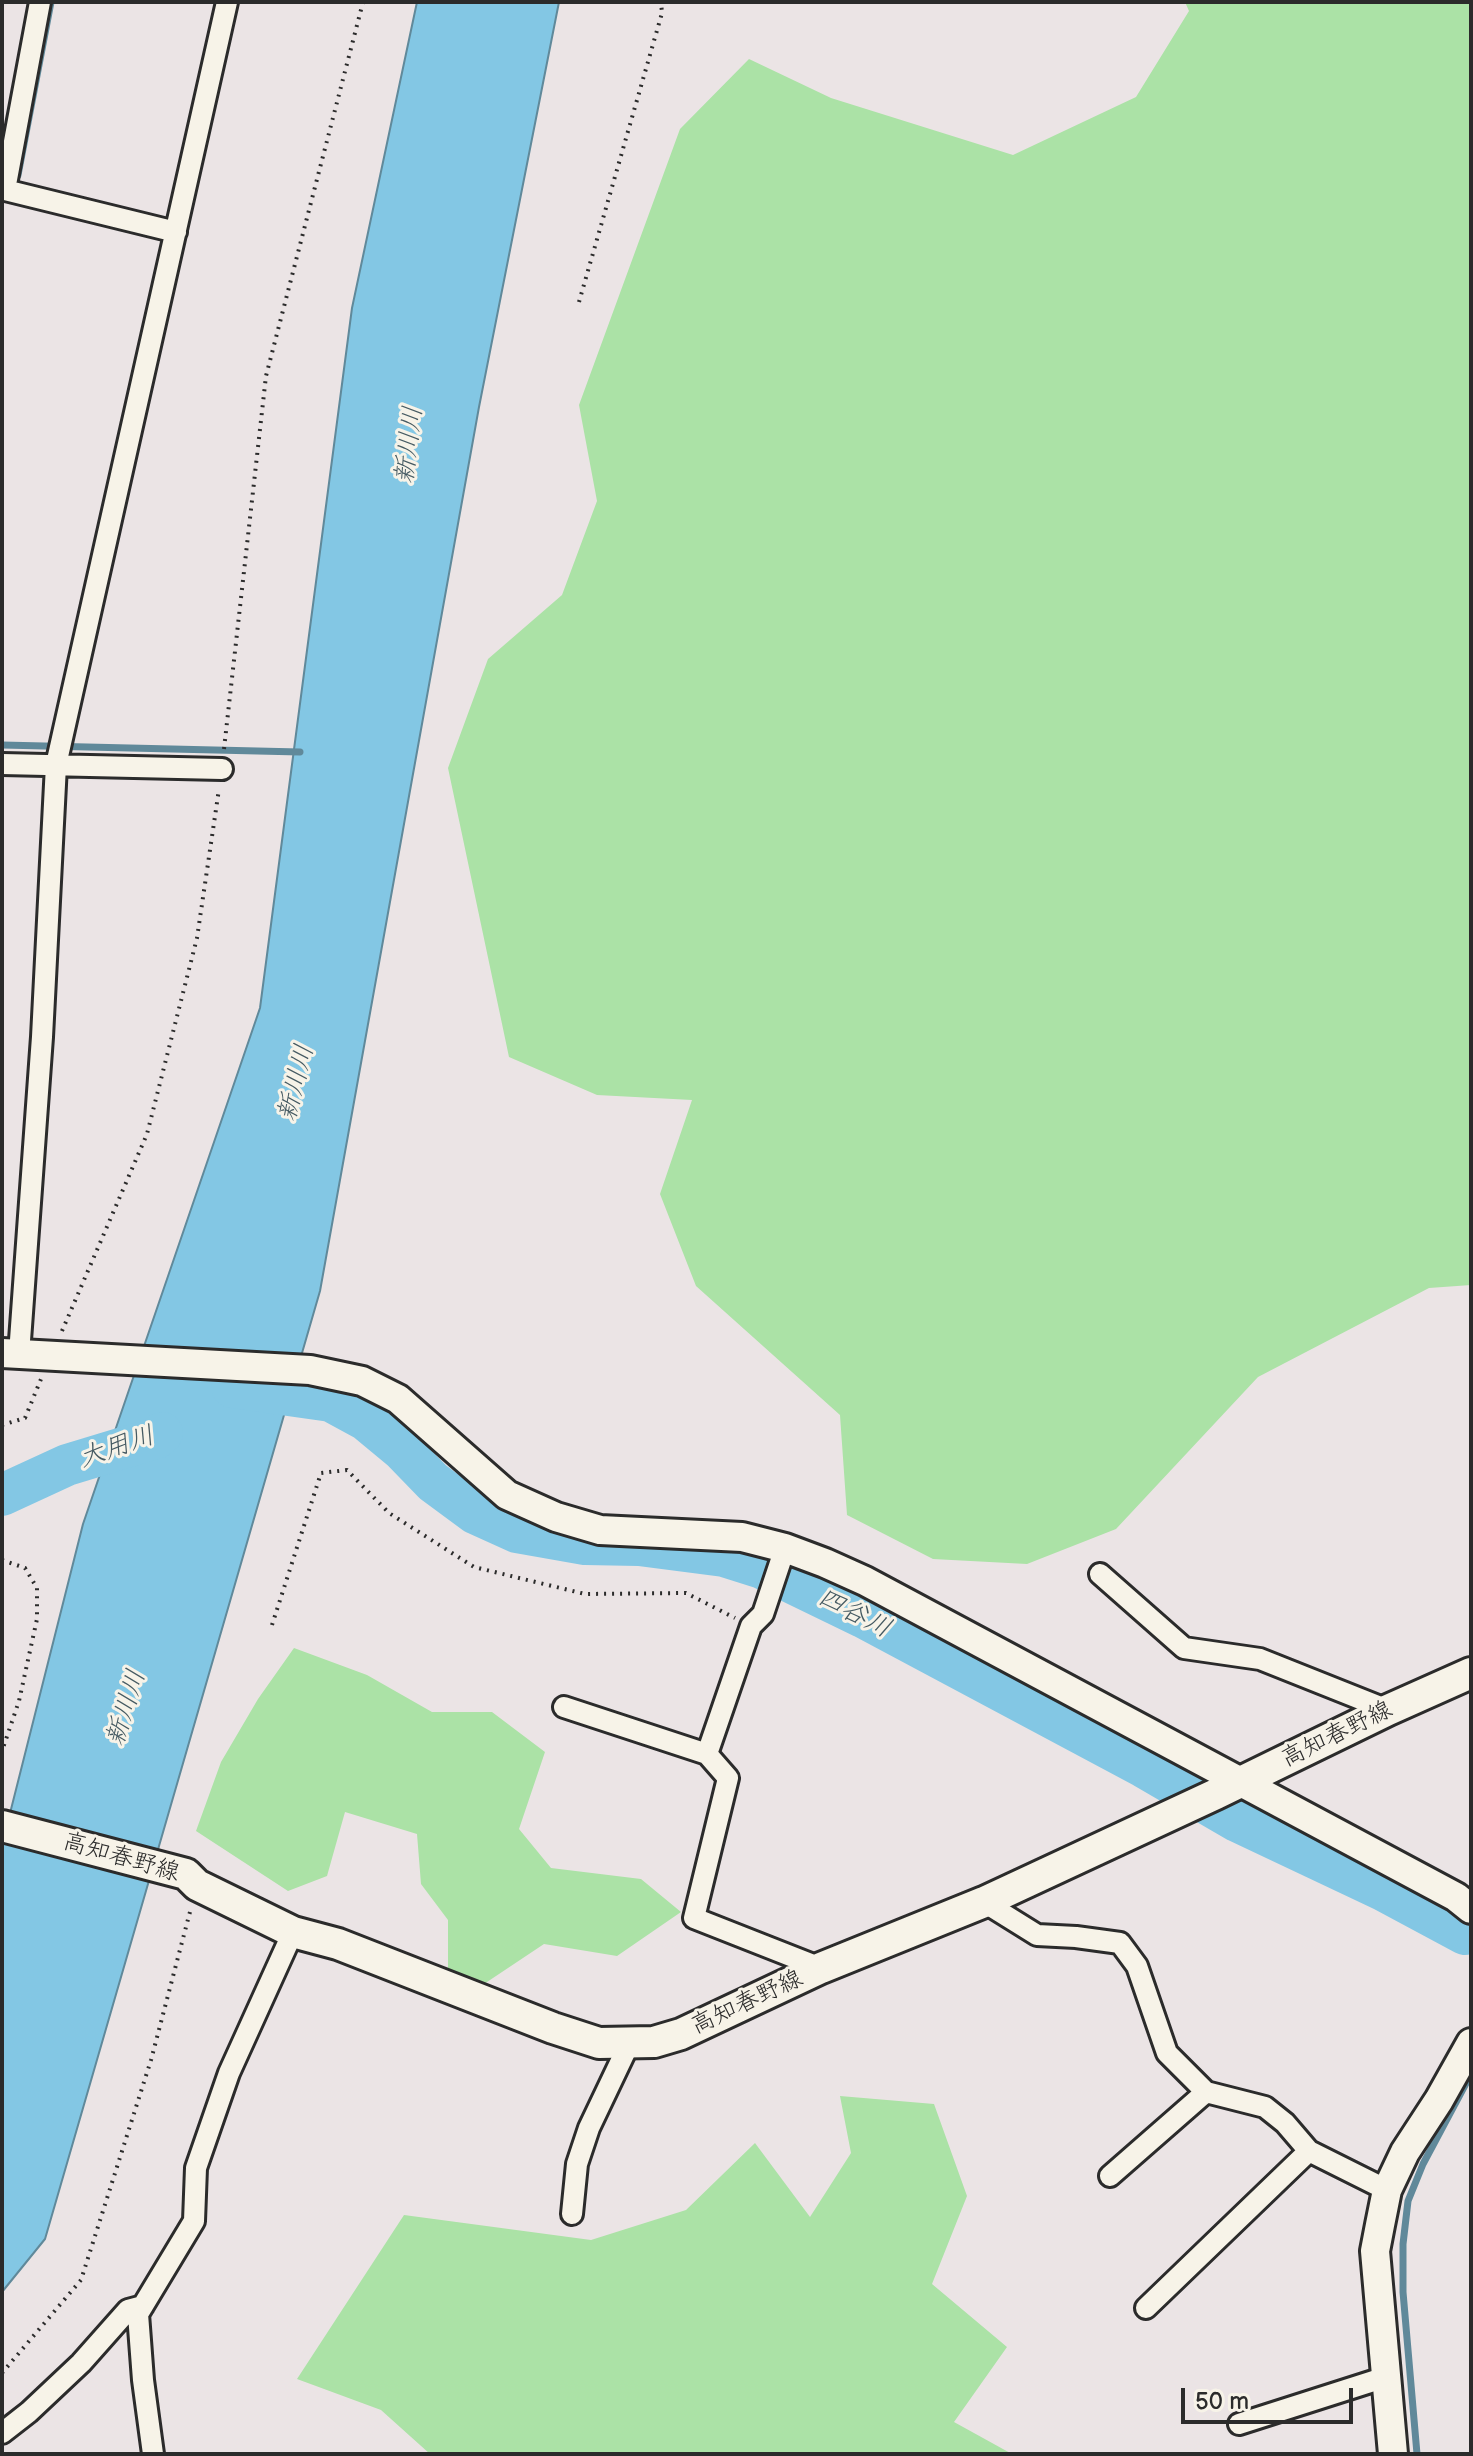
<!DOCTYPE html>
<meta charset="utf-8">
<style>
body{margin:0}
#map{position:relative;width:1473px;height:2456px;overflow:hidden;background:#ebe4e5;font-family:"Balsamiq Sans",sans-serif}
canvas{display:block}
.frame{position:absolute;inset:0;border:4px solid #2b2b2b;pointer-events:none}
.scale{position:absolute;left:1181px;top:2388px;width:172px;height:36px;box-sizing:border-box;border:4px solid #2b2b2b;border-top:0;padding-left:10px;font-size:24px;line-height:28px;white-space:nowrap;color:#2b2b2b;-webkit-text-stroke:6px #f7f3e8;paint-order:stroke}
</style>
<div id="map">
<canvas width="1473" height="2456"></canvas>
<div class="frame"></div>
<div class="scale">50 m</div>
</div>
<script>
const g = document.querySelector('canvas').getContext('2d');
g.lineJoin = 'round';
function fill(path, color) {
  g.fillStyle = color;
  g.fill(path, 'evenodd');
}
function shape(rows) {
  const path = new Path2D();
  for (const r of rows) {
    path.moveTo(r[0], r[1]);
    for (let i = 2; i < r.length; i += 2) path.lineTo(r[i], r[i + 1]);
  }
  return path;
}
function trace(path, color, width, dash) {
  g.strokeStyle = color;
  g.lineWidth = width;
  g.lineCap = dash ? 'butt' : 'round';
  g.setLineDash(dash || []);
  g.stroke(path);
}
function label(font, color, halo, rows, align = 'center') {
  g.font = font + ' "Balsamiq Sans","Klee One",sans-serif';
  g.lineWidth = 6;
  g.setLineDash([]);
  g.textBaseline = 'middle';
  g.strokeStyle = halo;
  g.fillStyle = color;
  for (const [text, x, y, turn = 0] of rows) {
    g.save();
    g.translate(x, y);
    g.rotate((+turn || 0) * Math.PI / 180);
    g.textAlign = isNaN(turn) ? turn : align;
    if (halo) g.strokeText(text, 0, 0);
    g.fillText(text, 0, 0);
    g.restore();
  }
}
const green = shape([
 [1185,2,1471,2,1471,1285,1429,1288,1258,1377,1116,1529,1027,1564,933,1559,847,1515,840,1415,696,1286,660,1194,692,1100,597,1095,509,1057,448,768,488,659,562,595,597,501,579,405,680,129,749,59,831,98,1013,155,1136,97,1189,11],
 [294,1648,367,1675,432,1712,492,1712,545,1752,519,1829,551,1868,641,1879,681,1912,617,1956,544,1944,484,1984,448,1972,448,1920,421,1884,417,1834,345,1812,327,1876,288,1891,196,1831,221,1762,258,1699],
 [840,2096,934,2104,967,2196,932,2284,1007,2347,954,2422,1012,2454,430,2454,381,2410,297,2379,404,2215,591,2240,686,2210,755,2143,810,2217,851,2153]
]);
const water = shape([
 [417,2,559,2,479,407,320,1291,45,2239,2,2292,2,1845,83,1524,260,1008,352,308,417,2]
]);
const stream = shape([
 [18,175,51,2],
 [2,745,300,752],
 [1417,2454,1403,2292,1403,2244,1408,2201,1423,2164,1471,2074]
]);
const river = shape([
 [232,1387,331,1401,366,1420,401,1449,433,1482,475,1513,517,1532,585,1544,639,1545,724,1556,762,1568,863,1617,1144,1767,1237,1821,1383,1890,1465,1934],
 [2,1495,67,1465,156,1438,162,1433]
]);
const path = shape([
 [579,302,662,13,661,2],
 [224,749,266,376,363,2],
 [62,1331,147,1134,197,938,219,789],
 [2,1425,25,1418,41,1379],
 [2,1560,25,1568,37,1588,37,1619,19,1701,2,1751],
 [272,1625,321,1473,347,1470,389,1513,474,1567,585,1594,686,1593,735,1618],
 [2,2373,81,2280,151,2060,191,1908]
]);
const street = shape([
 [2,190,5,190,40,2],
 [5,190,176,232],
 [2,764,222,769],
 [19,1354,42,1037,56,765,227,2],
 [785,1548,763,1614,751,1626,707,1754,728,1778,694,1918,821,1968],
 [1100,1574,1184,1648,1260,1659,1388,1710],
 [564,1707,707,1754],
 [984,1902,1037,1935,1076,1937,1120,1943,1137,1966,1167,2053,1206,2092,1265,2107,1285,2123,1309,2151,1387,2190],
 [1110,2176,1206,2092],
 [572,2214,577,2164,589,2128,629,2044],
 [1146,2308,1309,2151],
 [1239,2424,1386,2377],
 [2,2433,29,2412,81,2363,128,2310,143,2306],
 [153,2454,143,2380,138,2314,194,2221,196,2168,229,2073,293,1932]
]);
const secondary = shape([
 [2,1353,310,1370,362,1381,398,1399,507,1495,556,1517,600,1530,742,1537,785,1548,825,1563,865,1581,1456,1897,1471,1909],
 [1393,2454,1375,2251,1380,2225,1387,2190,1405,2152,1439,2100,1471,2043]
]);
const primary = shape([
 [2,1826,186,1874,197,1885,293,1932,338,1944,553,2028,599,2043,654,2042,681,2034,821,1968,984,1902,1216,1794,1388,1710,1471,1673]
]);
const streetNames = [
 ["高知春野線",1337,1735,-26],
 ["高知春野線",121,1858,16],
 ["高知春野線",747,2003,-25]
];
const waterNames = [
 ["新川川",410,445,-83],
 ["新川川",297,1083,-76],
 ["大用川",117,1448,-19],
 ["四谷川",854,1614,27],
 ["新川川",127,1708,-73]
];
fill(green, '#abe2a6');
fill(water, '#83c7e4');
trace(water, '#60899a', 2);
trace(stream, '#60899a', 7);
trace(river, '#83c7e4', 42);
trace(street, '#2b2b2b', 26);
trace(secondary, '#2b2b2b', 34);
trace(primary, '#2b2b2b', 36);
trace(path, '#2b2b2b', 4, [2, 6]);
trace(street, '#f7f3e8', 20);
trace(secondary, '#f7f3e8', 28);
trace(primary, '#f7f3e8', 30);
label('24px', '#2b2b2b', '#f7f3e8', streetNames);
label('italic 26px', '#455a62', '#f7f3e8', waterNames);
</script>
